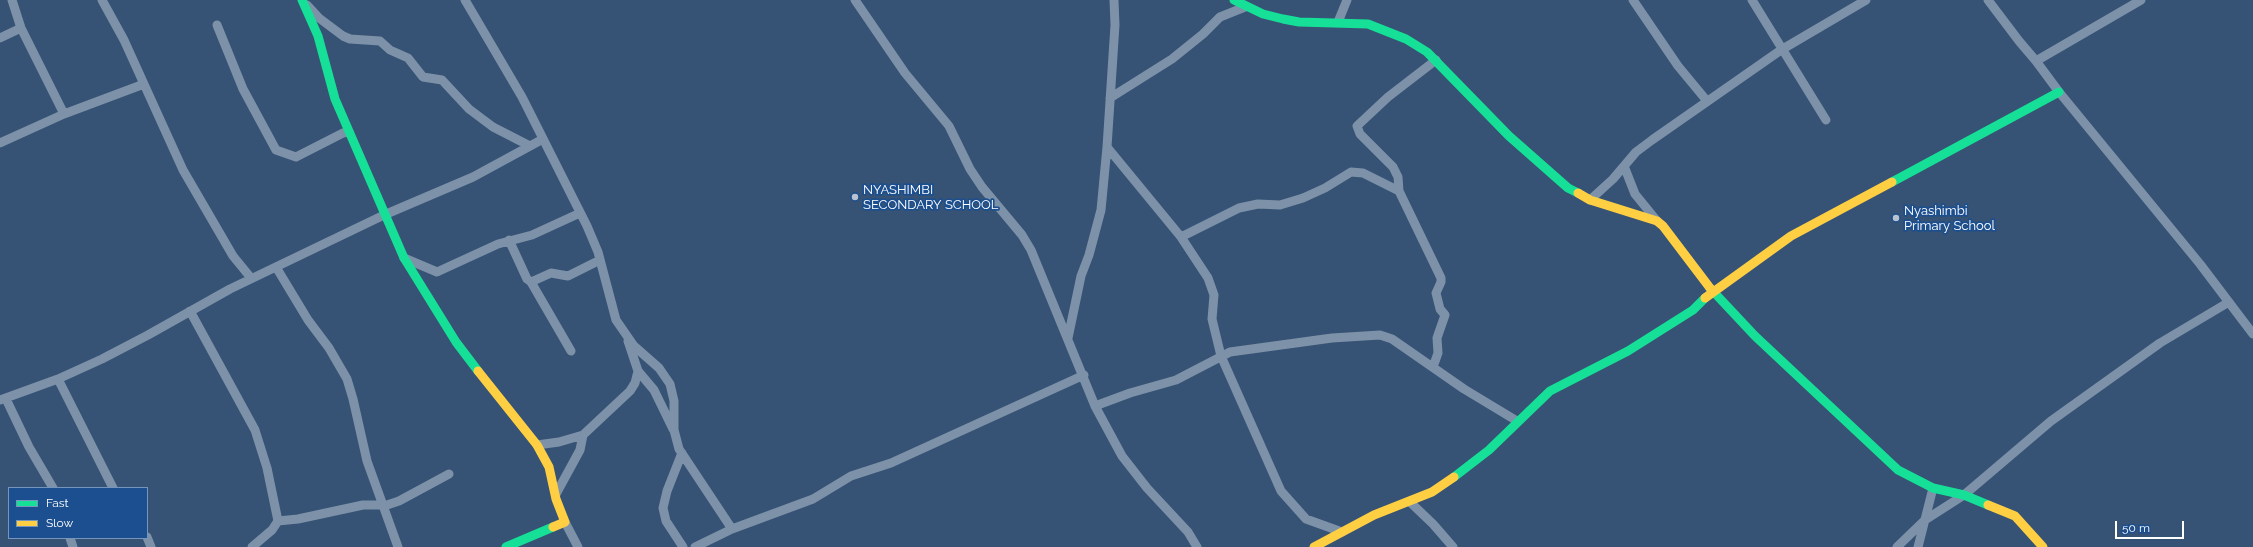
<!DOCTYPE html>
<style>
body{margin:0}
#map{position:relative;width:2253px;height:547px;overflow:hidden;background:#365274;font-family:Raleway,sans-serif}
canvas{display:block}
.legend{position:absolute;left:8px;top:487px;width:140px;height:52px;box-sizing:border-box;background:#1b4f8f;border:1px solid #7695bc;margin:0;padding:5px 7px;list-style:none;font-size:12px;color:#fff}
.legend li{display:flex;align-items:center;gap:8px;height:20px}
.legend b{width:20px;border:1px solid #7695bc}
.scale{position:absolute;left:2115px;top:521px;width:69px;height:18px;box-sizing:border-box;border:2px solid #fff;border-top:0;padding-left:5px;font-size:12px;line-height:14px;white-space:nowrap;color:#fff;-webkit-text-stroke:3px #1b4f8f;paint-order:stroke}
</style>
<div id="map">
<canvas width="2253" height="547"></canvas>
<ul class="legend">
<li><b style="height:5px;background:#16e098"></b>Fast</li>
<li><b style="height:5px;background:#ffcf43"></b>Slow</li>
</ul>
<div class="scale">50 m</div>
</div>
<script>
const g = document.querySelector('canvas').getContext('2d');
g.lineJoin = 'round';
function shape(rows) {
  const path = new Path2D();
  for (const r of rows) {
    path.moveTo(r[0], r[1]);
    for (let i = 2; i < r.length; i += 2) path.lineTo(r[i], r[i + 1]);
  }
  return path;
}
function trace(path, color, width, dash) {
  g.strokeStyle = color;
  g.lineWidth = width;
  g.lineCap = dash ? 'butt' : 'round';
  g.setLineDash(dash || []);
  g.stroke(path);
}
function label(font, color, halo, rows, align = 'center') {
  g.font = font + ' Raleway,sans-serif';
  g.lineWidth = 3.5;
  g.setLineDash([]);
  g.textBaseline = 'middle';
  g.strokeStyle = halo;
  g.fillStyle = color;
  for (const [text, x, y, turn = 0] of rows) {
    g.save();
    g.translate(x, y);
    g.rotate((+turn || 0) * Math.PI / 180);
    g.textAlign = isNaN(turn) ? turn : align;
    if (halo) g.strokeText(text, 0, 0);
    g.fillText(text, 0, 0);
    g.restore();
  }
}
const street = shape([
 [12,0,21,28,64,114,144,84],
 [102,0,124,40,183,170,233,256,251,278],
 [465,0,522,97,587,226,598,252,616,320,634,346,659,368,670,384,674,401,674,430,679,449,732,529],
 [855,0,905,73,949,126,970,169,982,187,1022,235,1031,250,1095,406,1122,456,1147,488,1188,532,1197,547],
 [1633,0,1678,66,1707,101],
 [1752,0,1826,120],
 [1988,0,2019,41,2036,61,2059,92,2200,264,2253,334],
 [307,5,319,18,343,36,350,39,380,41,390,50,408,58,423,77,442,80,469,109,493,127,530,146],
 [1338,22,1347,0],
 [217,25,243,89,276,150,296,157,343,133,349,132],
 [0,38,21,28],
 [2036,61,2141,0],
 [1110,98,1172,59,1203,34,1220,17,1245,7],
 [0,143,64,114],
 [1107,147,1181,237,1208,278,1214,295,1212,319,1221,356,1281,491,1306,519,1342,532],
 [1624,166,1635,194,1657,221],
 [1590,200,1613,179,1636,152,1652,140,1781,50,1866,0],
 [1181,237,1239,208,1258,204,1280,205,1303,198,1325,188,1351,172,1363,173,1399,191],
 [509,240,527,279,531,282,551,273,568,276,600,260],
 [404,258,437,272,498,244,532,235,580,213],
 [276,267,308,320,329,348,347,379,353,399,367,461,398,547],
 [531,282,571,351],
 [190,311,255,430,267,468,278,521],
 [1068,338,1081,276,1089,255,1101,210,1107,147,1115,25,1114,0],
 [1433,367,1438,353,1437,338,1445,315,1440,309,1436,293,1441,282,1441,278,1399,191,1398,177,1393,167,1360,134,1357,126,1388,97,1436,60],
 [638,371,654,390,673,429],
 [58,379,113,488],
 [6,399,29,447,53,488],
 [0,400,58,379,102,359,148,335,230,289,384,215,473,177,543,139],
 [1095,406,1130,393,1176,380,1230,352,1332,338,1380,335,1392,339,1464,389,1517,421],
 [537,445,559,442,583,435],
 [682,453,667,491,663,508,666,521,683,547],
 [556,494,580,450,583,435,630,391,635,383,638,371,628,341],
 [1410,502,1433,524,1453,547],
 [384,506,399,501,449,474],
 [565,522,578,547],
 [147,537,151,547],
 [70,538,73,547],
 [252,547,272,530,278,521,298,519,363,505,384,505],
 [695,547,732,529,813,499,851,476,891,463,1084,375],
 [1897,547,1925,520,1964,495,2051,421,2160,343,2229,302],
 [1918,547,1933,488]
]);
const fast = shape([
 [302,0,318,36,335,99,404,258,456,342,478,371],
 [1234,0,1263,14,1283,19,1299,22,1368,24,1406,39,1427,52,1509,136,1568,188,1578,193],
 [1892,182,2059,92],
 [1710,288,1755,336,1898,470,1933,488,1964,495,1988,505],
 [1454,477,1489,450,1550,391,1628,351,1693,310,1705,298],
 [506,547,553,527]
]);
const slow = shape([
 [1578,193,1590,200,1657,221,1663,226,1710,288],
 [1705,298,1791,236,1892,182],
 [478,371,537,445,549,467,556,499,565,522,553,527],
 [1988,505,2015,516,2043,547],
 [1314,547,1374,515,1432,492,1454,477]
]);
const markers = [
 [855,197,4,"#b9c2ce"],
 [1896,218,4,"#b9c2ce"]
];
const poiNames = [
 ["NYASHIMBI",863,190],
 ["SECONDARY SCHOOL",863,205],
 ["Nyashimbi",1904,211],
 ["Primary School",1904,226]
];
trace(street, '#7d92a8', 9);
trace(fast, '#16e098', 9);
trace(slow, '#ffcf43', 9);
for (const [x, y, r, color] of markers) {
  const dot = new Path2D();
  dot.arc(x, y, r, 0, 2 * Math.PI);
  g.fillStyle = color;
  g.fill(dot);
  trace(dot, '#1b4f8f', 1.5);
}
label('13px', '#fff', '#1b4f8f', poiNames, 'left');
</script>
